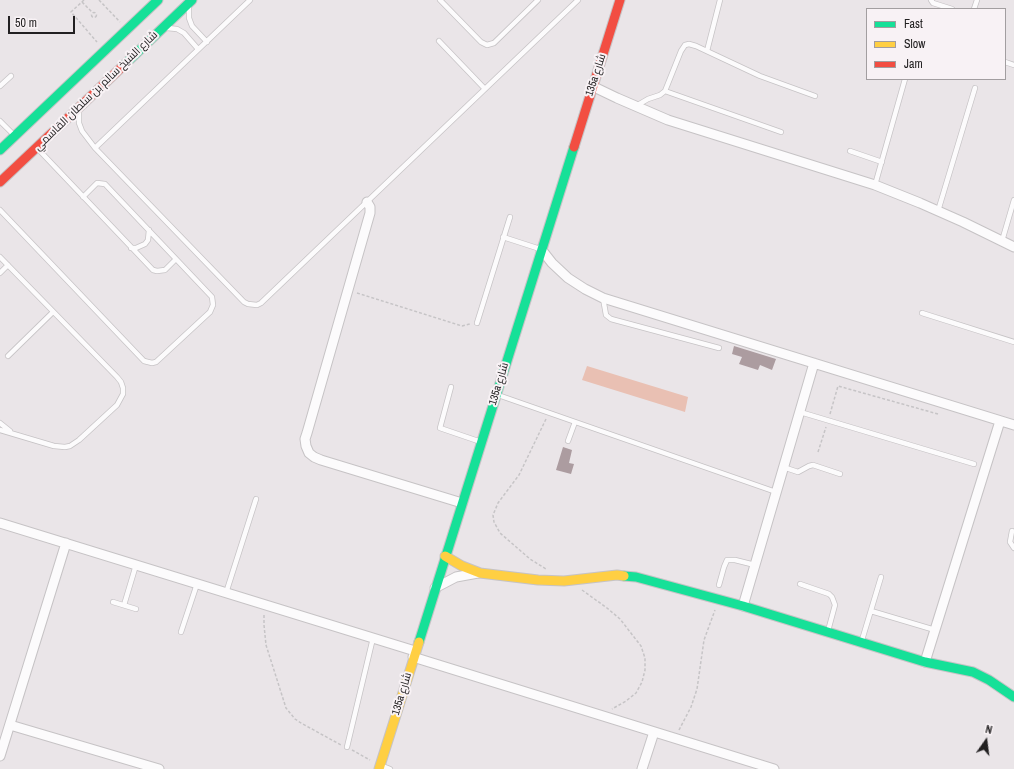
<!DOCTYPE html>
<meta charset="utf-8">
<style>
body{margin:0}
#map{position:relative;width:1014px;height:769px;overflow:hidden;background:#eae5e8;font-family:"Archivo Narrow",sans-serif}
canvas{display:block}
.legend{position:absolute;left:866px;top:8px;width:140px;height:72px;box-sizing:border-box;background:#f8f2f5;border:1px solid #a29ea0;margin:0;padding:5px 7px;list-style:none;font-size:12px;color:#222021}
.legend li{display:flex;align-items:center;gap:8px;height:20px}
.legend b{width:20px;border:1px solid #a29ea0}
.north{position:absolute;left:966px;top:721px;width:40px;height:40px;-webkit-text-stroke:3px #f8f2f5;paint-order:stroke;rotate:14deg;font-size:11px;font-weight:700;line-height:16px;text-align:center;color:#222021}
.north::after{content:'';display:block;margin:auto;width:14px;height:18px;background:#222021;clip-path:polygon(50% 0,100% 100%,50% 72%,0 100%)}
.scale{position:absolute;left:8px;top:16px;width:67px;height:18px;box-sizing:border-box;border:2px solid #222021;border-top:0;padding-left:5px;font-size:12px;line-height:14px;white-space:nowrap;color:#222021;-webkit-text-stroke:3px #f8f2f5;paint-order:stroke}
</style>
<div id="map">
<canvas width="1014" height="769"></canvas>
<ul class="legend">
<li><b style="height:5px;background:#16e098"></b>Fast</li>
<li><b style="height:5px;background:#ffcf43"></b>Slow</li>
<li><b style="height:5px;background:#f24e42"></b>Jam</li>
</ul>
<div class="north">N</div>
<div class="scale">50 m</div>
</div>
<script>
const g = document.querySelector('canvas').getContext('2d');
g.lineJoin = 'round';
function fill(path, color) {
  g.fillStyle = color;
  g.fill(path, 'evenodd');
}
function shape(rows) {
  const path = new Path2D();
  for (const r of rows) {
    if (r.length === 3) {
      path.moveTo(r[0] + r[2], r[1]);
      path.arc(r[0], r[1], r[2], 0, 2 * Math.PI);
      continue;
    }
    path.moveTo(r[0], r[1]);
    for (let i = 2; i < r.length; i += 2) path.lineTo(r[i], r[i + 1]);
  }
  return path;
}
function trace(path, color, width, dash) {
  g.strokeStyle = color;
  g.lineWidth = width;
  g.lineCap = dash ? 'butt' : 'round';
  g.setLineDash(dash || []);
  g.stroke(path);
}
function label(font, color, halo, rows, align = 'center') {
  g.font = font + ' "Archivo Narrow",Cairo,sans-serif';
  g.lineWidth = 4;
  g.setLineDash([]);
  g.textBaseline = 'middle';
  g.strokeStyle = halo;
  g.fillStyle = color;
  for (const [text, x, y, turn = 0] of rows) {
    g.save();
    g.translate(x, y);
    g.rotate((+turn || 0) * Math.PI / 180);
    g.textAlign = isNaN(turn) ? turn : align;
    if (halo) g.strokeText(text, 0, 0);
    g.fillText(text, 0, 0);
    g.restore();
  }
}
const forest = shape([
 [587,366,688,397,685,412,582,380]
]);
const building = shape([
 [734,346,776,359,772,370,760,365,758,370,739,364,742,357,732,354],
 [563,447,572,450,569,463,574,464,571,474,556,470]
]);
const path = shape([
 [84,0,71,12,97,42],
 [99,0,120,22],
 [82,2,92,12],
 [94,15,2.5],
 [357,293,462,326,470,324],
 [830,414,838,386,938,414],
 [546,419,519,475,498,503,493,515,494,522,500,533,530,559,546,569],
 [818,452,826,427],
 [582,590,607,608,620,619,641,646,645,658,645,670,642,682,636,693,626,701,612,709],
 [264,615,264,625,266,645,286,708,295,719,301,723,341,745],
 [679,730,691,707,697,689,704,640,715,610],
 [352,750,370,760]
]);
const lane = shape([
 [440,0,481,42,487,45,494,43,538,0],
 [931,0,933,3,952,9],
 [189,8,189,18,192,26,207,42],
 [974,9,977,0],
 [167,28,177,29,184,33,198,49],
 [439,41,485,89],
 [707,51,720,0],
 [1005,62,1014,65],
 [0,86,11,76],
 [665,91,781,132],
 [636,106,648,99,660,95,665,91,681,51,685,45,689,44,696,46,760,76,815,96],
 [79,112,79,123,82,131,95,148,244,302,248,304,257,305,261,303,578,0],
 [0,121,14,135],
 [95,148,250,0],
 [38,149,153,270,157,271,165,270,176,259],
 [850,151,882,162],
 [875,185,905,79],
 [0,210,144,361,152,363,156,362,210,312,213,305,212,297,105,184,97,183,83,197],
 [938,211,975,88],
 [503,237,540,249],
 [1002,241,1014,200],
 [131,248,136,248,145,244,148,240,149,230],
 [0,257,117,377,121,382,123,388,123,394,117,405,79,440,70,446,65,447,54,446,0,430],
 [0,273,8,265],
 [603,298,606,315,611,319,719,348],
 [922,313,1014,342],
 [477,323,510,217],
 [8,356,53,312],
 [451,387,440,428,481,442],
 [498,395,776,492],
 [800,412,974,464],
 [0,423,10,431],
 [568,441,575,422],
 [783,467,798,472,809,466,813,465,840,474],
 [1012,531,1010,542,1014,548],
 [800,584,829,594,832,597,835,605,828,631],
 [719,585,724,567,727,560,735,560,755,565],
 [226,593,256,499],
 [113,602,136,609],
 [124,605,136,565],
 [871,611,935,630],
 [181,632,197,584],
 [862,640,881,577],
 [347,747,373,638],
 [380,765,390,769]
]);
const street = shape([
 [592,86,617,98,668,120,875,185,920,203,963,222,1014,247],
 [367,202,370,207,370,213,307,433,305,439,306,446,309,453,314,457,321,460,462,503],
 [541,249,552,263,568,278,585,289,603,298,1014,425],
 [0,523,415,651],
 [435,588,456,577,478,573],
 [743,606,814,363],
 [413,657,774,769],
 [925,662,1000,421],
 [10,725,159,769],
 [0,756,66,543],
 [642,769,654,732]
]);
const fast = shape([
 [124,65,192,0],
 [0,150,158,0],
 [624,576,636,577,743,606,925,662,973,672,989,680,1014,697],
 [419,642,574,147]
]);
const slow = shape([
 [445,556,462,566,480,573,538,580,564,581,617,575,624,576],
 [379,769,419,642]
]);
const jam = shape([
 [574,147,620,0],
 [0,182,124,65]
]);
const streetNames = [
 ["135a شارع",596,75,-72],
 ["شارع الشيخ سالم بن سلطان القاسمي",96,91,-44],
 ["135a شارع",499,384,-73],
 ["135a شارع",402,694,-73]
];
fill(forest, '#e9c0b3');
fill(building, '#ac9ca0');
trace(lane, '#c6c3c5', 6);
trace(street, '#c6c3c5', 11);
trace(fast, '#c6c3c5', 11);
trace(slow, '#c6c3c5', 11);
trace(jam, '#c6c3c5', 11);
trace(path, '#c6c4c6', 1.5, [3, 2]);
trace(lane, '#fcfbfc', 4.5);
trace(street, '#fcfbfc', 9);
trace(fast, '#16e098', 9);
trace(slow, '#ffcf43', 9);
trace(jam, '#f24e42', 9);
label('11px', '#222021', '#f8f2f5', streetNames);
</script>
